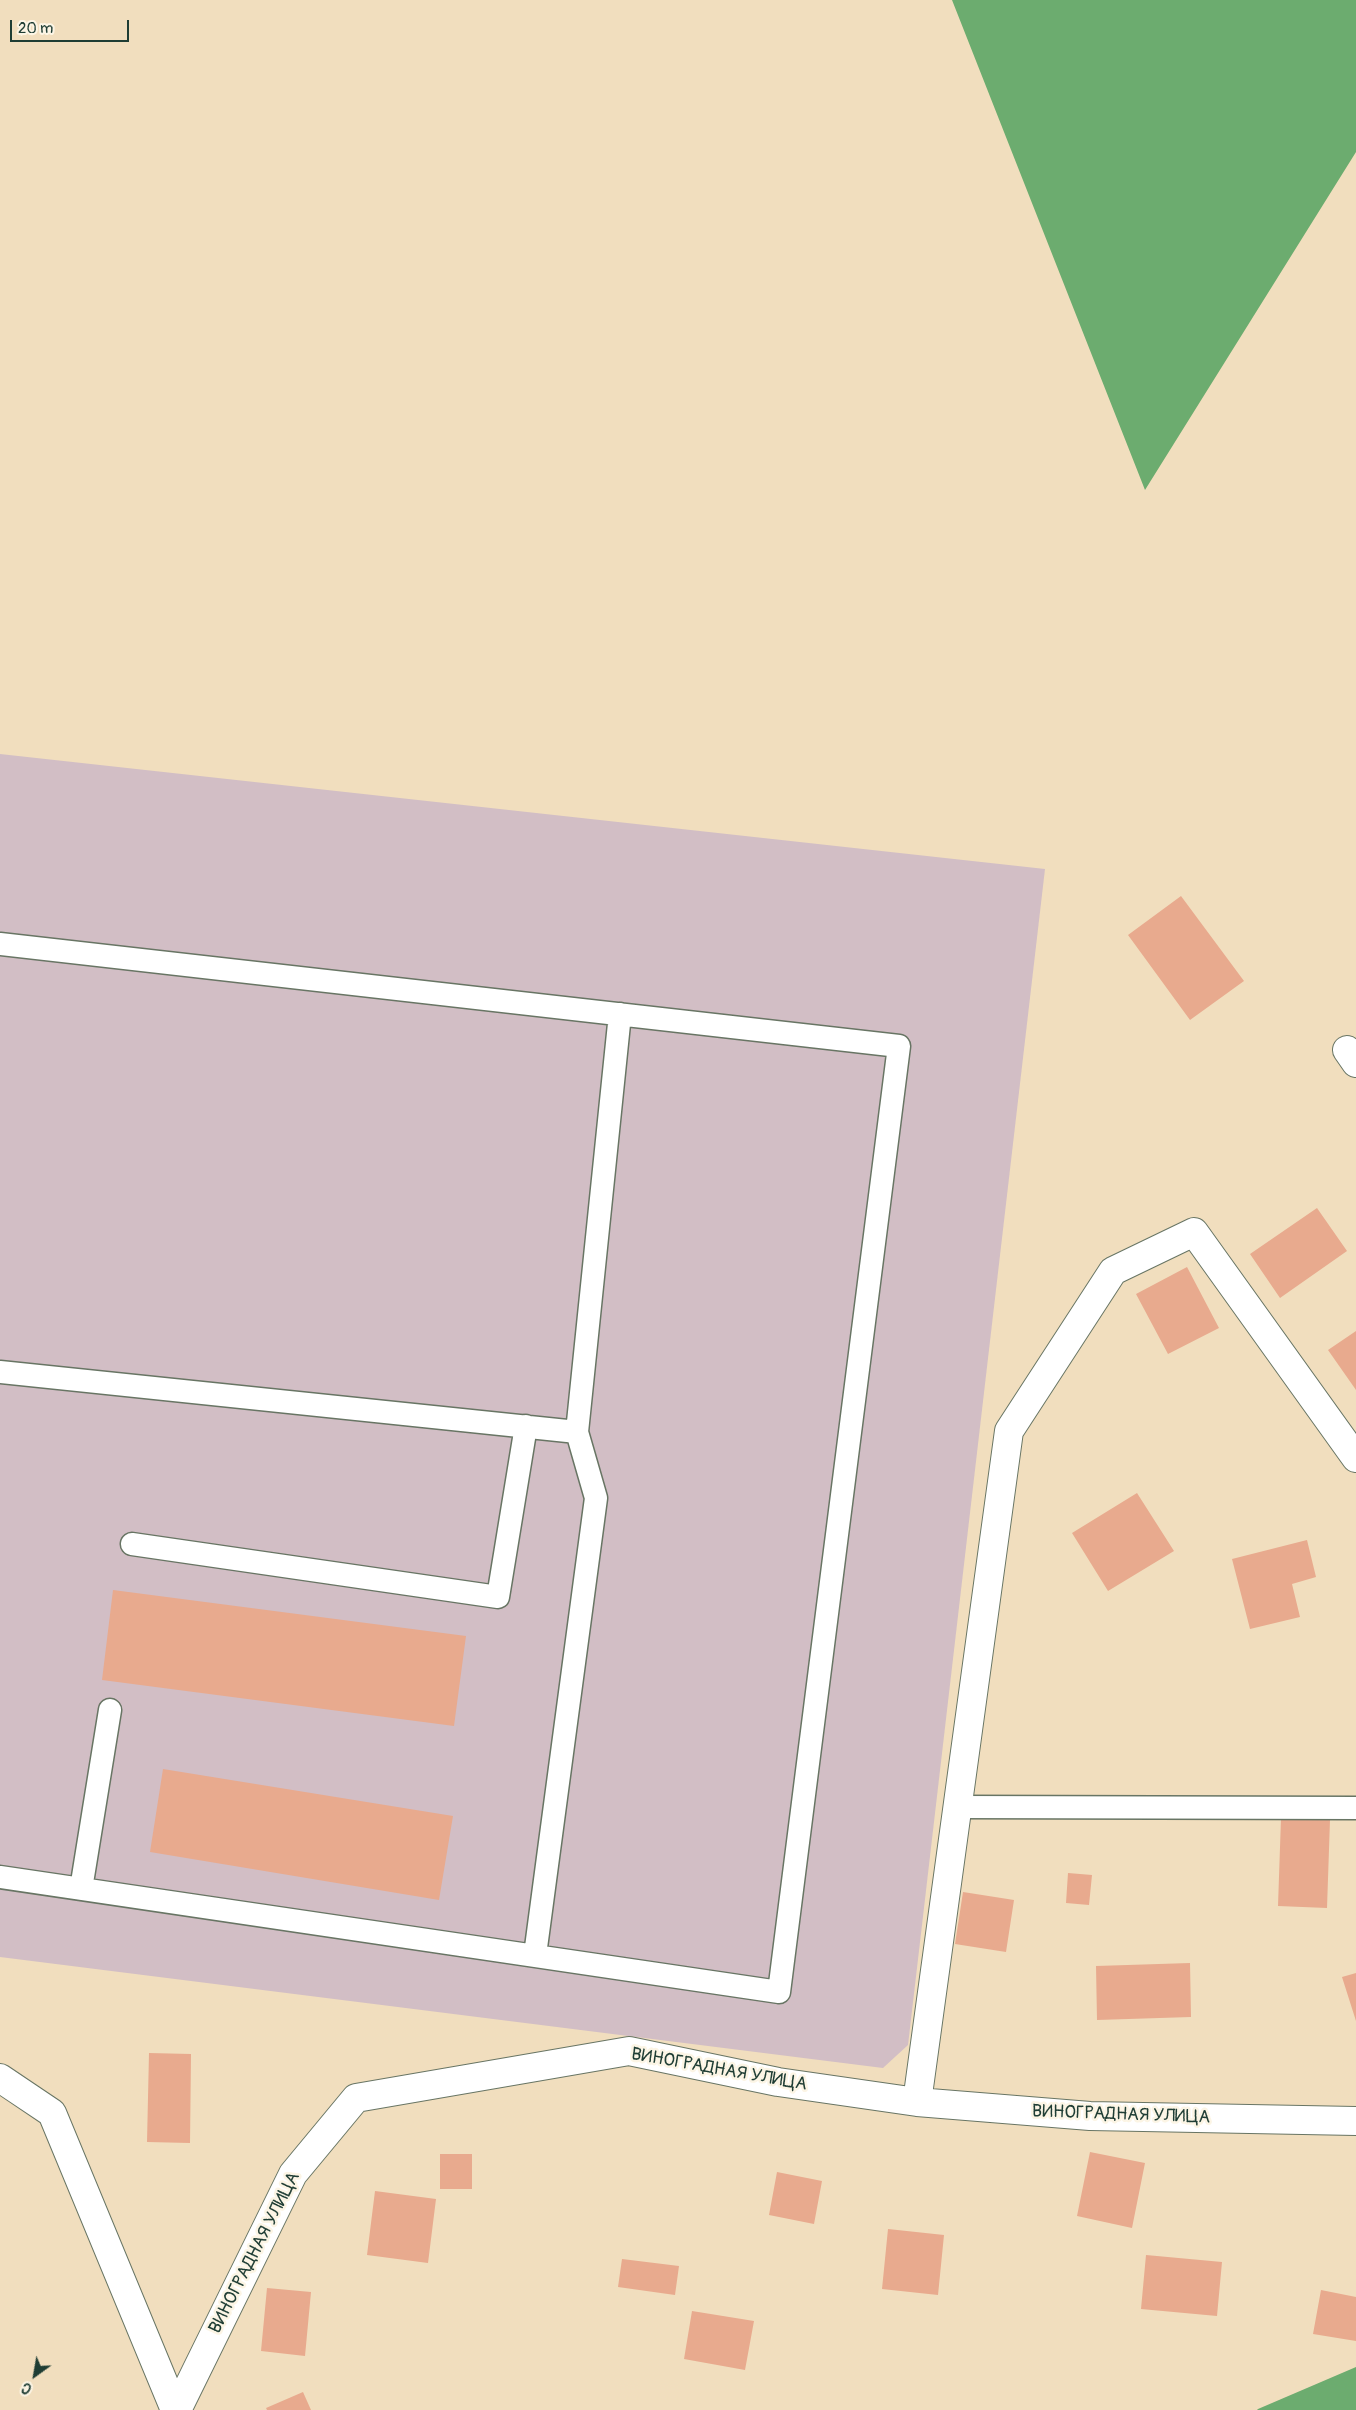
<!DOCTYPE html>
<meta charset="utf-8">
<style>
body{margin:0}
#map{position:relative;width:1356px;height:2410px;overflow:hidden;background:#f1debe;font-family:Pangolin,sans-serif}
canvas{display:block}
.north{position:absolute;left:10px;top:2350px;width:50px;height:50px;-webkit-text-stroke:4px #fcf5e5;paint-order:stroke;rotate:212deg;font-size:14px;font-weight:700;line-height:20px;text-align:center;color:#1f3d34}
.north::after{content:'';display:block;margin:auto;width:18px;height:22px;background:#1f3d34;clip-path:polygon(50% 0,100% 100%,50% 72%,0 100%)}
.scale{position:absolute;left:10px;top:20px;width:119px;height:22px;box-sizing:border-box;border:2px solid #1f3d34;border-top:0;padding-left:6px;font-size:15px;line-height:18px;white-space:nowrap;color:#1f3d34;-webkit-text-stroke:4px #fcf5e5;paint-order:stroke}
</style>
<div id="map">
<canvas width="1356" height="2410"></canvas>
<div class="north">С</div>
<div class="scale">20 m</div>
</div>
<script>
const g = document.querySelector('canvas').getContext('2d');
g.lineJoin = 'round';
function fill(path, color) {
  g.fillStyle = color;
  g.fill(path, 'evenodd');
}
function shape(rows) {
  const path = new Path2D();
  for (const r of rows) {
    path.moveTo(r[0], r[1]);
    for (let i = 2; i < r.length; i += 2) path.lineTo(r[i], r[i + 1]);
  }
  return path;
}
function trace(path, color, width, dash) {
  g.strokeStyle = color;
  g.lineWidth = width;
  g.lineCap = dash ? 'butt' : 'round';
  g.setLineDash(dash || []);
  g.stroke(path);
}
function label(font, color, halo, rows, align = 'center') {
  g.font = font + ' Pangolin,sans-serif';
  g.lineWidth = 5;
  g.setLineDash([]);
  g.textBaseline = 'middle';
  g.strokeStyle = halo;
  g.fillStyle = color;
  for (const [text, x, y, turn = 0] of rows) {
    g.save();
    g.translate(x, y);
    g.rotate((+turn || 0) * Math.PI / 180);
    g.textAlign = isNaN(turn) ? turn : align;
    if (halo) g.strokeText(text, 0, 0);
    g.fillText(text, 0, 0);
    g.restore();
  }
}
const industrial = shape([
 [0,754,1045,869,908,2045,883,2068,0,1957]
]);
const forest = shape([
 [952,0,1356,0,1356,152,1145,490],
 [1356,2367,1356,2410,1257,2410,1258,2409]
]);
const building = shape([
 [1181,896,1244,981,1190,1020,1128,935],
 [1317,1208,1347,1251,1280,1298,1250,1254],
 [1187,1267,1219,1328,1168,1354,1136,1294],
 [1356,1331,1356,1390,1328,1350],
 [1137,1493,1174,1551,1108,1591,1072,1533],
 [1307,1540,1316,1577,1292,1584,1300,1617,1250,1629,1232,1559],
 [113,1590,466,1636,454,1726,102,1680],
 [163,1769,453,1816,439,1900,150,1852],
 [1281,1818,1330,1820,1327,1908,1278,1906],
 [1068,1873,1092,1875,1089,1905,1066,1903],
 [963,1892,1014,1900,1006,1952,955,1944],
 [1190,1963,1191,2017,1097,2020,1096,1966],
 [1356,1973,1356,2021,1342,1977],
 [149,2053,191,2054,190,2143,147,2142],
 [1090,2152,1145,2163,1132,2228,1077,2216],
 [440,2154,472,2154,472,2189,440,2189],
 [777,2172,822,2181,814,2224,769,2215],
 [375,2191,436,2199,428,2263,367,2255],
 [888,2229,944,2235,938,2295,882,2289],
 [1146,2255,1222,2262,1217,2316,1141,2309],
 [622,2259,679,2266,675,2295,618,2287],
 [267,2288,311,2292,305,2356,261,2351],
 [1321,2290,1356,2297,1356,2341,1313,2334],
 [692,2311,754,2321,745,2370,684,2359],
 [303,2392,311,2410,267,2410,266,2408]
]);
const service = shape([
 [0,944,899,1046,779,1992,0,1877],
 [0,1372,577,1432],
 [132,1544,498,1597,526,1426],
 [957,1807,1356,1808],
 [81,1889,110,1710],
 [535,1955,596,1498,577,1432,620,1014]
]);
const minor = shape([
 [1347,1050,1356,1063],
 [0,2078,52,2113,175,2410],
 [917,2102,1009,1431,1113,1271,1194,1232,1356,1458],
 [177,2410,293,2174,356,2098,629,2051,778,2082,917,2102,1090,2116,1356,2121]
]);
const streetNames = [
 ["ВИНОГРАДНАЯ УЛИЦА",719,2070,10],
 ["ВИНОГРАДНАЯ УЛИЦА",1121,2115,2],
 ["ВИНОГРАДНАЯ УЛИЦА",255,2253,-63]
];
fill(industrial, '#d2bec5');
fill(forest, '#6cac6f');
fill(building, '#e8aa8e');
trace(service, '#687564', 25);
trace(minor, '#687564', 30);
trace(service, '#fff', 22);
trace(minor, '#fff', 28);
label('18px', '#1f3d34', '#fcf5e5', streetNames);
</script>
